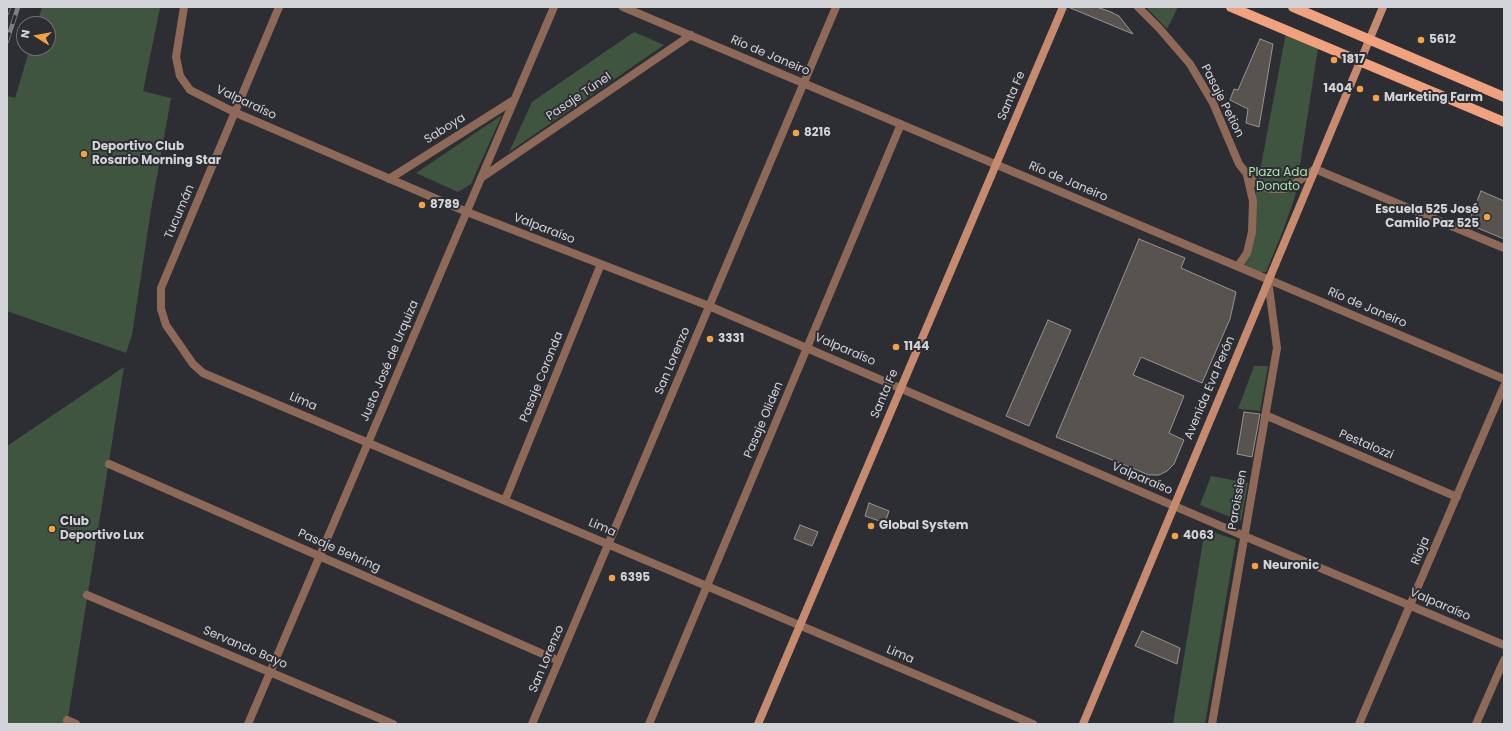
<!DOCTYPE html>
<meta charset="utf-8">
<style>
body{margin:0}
#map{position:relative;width:1511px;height:731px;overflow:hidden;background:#2c2e34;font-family:Poppins,sans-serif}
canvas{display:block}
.frame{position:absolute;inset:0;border:8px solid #d3d4d8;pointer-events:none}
.north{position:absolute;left:16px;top:16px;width:40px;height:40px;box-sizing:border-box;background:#2c2e34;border:1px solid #6f7076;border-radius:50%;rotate:281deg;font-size:11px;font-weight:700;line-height:16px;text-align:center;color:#d3d4d8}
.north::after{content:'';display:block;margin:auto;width:14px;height:18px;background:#f4a344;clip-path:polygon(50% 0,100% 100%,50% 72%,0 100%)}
</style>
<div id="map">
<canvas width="1511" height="731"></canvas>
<div class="frame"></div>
<div class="north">N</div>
</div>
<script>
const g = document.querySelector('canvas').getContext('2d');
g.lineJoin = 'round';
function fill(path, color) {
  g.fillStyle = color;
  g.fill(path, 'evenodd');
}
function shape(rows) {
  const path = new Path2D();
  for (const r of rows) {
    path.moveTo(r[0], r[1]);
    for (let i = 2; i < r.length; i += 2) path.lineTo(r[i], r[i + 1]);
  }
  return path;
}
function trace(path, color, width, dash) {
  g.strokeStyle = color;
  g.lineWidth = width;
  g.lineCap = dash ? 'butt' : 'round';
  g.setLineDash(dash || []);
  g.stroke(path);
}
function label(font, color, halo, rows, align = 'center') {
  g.font = font + ' Poppins,sans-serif';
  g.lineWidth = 4;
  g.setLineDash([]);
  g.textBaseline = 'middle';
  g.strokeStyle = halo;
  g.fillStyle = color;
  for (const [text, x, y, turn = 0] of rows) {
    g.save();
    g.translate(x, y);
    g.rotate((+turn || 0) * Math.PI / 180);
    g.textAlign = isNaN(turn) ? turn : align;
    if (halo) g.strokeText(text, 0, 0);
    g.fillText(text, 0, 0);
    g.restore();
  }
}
const green = shape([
 [42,7,156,7,160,8,143,91,171,98,151,210,132,335,126,353,7,311,7,96,15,98,30,48,48,48,48,24,37,24],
 [1146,7,1178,7,1167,29],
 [634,32,664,45,509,152,532,102],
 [1286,33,1318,48,1295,197,1282,233,1266,272,1258,272,1249,269,1244,264,1255,233,1256,192],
 [502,115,471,184,458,192,416,173],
 [1254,366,1268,366,1260,411,1238,409],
 [124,367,67,724,7,724,7,446],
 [1211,476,1248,483,1241,521,1200,505],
 [1205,529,1236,540,1205,724,1173,724]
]);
const building = shape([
 [1068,7,1097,7,1111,12,1119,16,1133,34,1068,7],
 [1260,39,1273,44,1259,127,1246,123,1248,109,1230,100,1234,89,1238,90,1260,39],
 [1481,191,1504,201,1504,239,1468,224,1481,191],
 [1139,239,1185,258,1181,268,1236,292,1230,319,1202,383,1141,357,1133,375,1184,396,1169,433,1184,440,1174,464,1167,471,1159,475,1149,475,1056,437,1139,239],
 [1048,320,1071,330,1029,426,1006,416,1048,320],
 [1244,412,1260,414,1252,457,1237,454,1244,412],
 [869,503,889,511,885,523,865,516,869,503],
 [800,525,818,532,812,546,794,539,800,525],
 [1142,631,1180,648,1177,664,1135,646,1142,631]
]);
const street = shape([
 [184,7,176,57,180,76,190,90,234,112,467,212,709,306,1244,536,1504,645],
 [279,7,161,288,161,309,166,325,193,364,203,373,1033,724],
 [623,7,1504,379],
 [1138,7,1159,28,1190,64,1213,103,1239,164,1247,174,1255,183,1263,187,1272,189,1284,189,1293,185,1315,169,1504,248],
 [481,178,691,35],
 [389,179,514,100],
 [1238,266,1247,253,1252,232,1253,201,1247,175],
 [1265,415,1457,497],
 [109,464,559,661],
 [505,500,601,264],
 [87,595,393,724],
 [67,720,76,724],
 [248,724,554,7],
 [532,724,836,7],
 [649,724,901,124],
 [1212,724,1277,348,1268,280],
 [1359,724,1504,386],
 [1476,724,1504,660]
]);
const secondary = shape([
 [758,724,1063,7],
 [1083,724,1383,7]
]);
const primary = shape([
 [1231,7,1504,122],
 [1293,7,1504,97]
]);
const rail = shape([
 [7,13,9,7],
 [7,41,18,7]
]);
const markers = [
 [1421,40,4,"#f4a344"],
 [1334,60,4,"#f4a344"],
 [1360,89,4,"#f4a344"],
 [1376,98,4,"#f4a344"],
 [796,133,4,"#f4a344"],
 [84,154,4,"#f4a344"],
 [422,205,4,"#f4a344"],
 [1487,217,4,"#f4a344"],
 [710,339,4,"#f4a344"],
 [896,347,4,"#f4a344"],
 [871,526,4,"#f4a344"],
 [52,529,4,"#f4a344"],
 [1175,536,4,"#f4a344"],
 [1255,566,4,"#f4a344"],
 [612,578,4,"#f4a344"]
];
const poiNames = [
 ["5612",1429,40],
 ["1817",1342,60],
 ["1404",1352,89,"right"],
 ["Marketing Farm",1384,98],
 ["8216",804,133],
 ["Deportivo Club",92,147],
 ["Rosario Morning Star",92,161],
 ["8789",430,205],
 ["Escuela 525 José",1479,210,"right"],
 ["Camilo Paz 525",1479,224,"right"],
 ["3331",718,339],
 ["1144",904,347],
 ["Club",60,522],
 ["Deportivo Lux",60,536],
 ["Global System",879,526],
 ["4063",1183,536],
 ["Neuronic",1263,566],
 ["6395",620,578]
];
const streetNames = [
 ["Río de Janeiro",770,56,23],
 ["Santa Fe",1012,96,-67],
 ["Pasaje Túnel",579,97,-34],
 ["Pasaje Petion",1222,101,63],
 ["Valparaíso",246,103,25],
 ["Saboya",445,129,-32],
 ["Río de Janeiro",1068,182,23],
 ["Tucumán",180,212,-67],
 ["Valparaíso",544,229,21],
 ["Río de Janeiro",1367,308,23],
 ["Valparaíso",845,350,23],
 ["Justo José de Urquiza",390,361,-67],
 ["San Lorenzo",673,361,-67],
 ["Pasaje Coronda",542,377,-68],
 ["Avenida Eva Perón",1210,388,-67],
 ["Santa Fe",885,394,-67],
 ["Lima",303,402,23],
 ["Pasaje Oliden",764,420,-67],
 ["Pestalozzi",1366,445,23],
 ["Valparaíso",1142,479,23],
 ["Paroissien",1238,500,-80],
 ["Lima",602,528,23],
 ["Pasaje Behring",339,551,24],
 ["Rioja",1421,551,-67],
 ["Valparaíso",1440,605,23],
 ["Servando Bayo",245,648,23],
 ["Lima",900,655,23],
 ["San Lorenzo",547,659,-67]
];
const parkNames = [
 ["Plaza Ada",1278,173],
 ["Donato",1278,187]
];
fill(green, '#3f5540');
fill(building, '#59534f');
trace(building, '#9a938e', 1);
trace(street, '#8f6958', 8);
trace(secondary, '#c68a6f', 8);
trace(primary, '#f0a27f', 10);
trace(rail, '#7e7f84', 4.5);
trace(rail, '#2c2e34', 3, [9]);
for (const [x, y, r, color] of markers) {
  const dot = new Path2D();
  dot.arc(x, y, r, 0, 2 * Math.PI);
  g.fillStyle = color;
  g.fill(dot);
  trace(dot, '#2c2e34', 1.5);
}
label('bold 12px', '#d3d4d8', '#2c2e34', poiNames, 'left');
label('12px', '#d3d4d8', '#2c2e34', streetNames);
label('12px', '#a9e2ad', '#2c2e34', parkNames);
</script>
